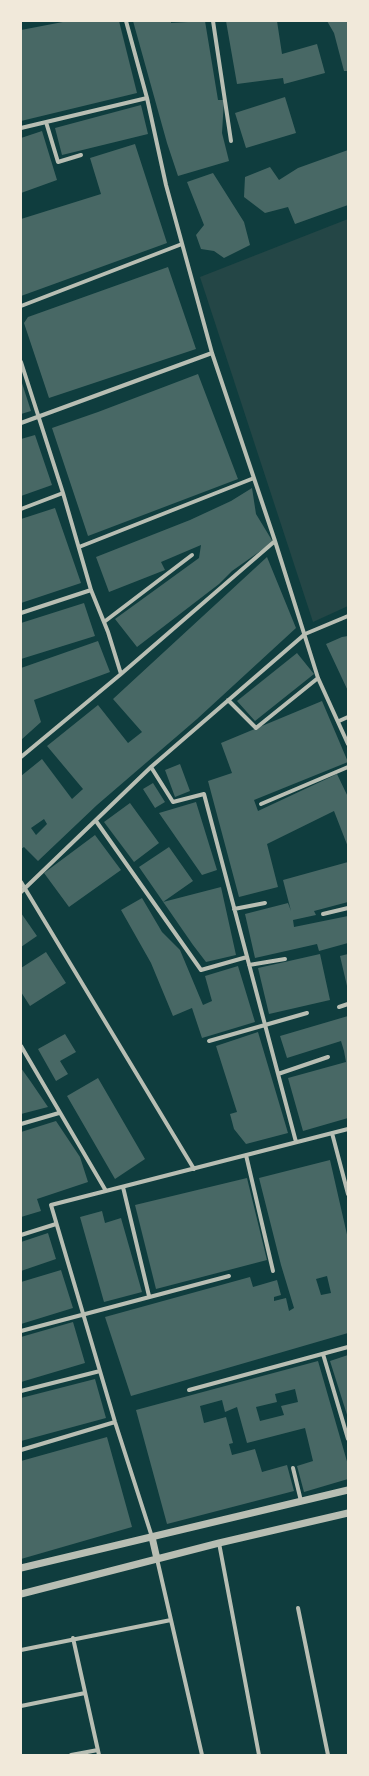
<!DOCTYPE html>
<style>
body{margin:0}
#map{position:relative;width:369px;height:1776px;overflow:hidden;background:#0f3d3e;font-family:Jost,sans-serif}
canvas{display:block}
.frame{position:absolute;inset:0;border:22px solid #f1e9da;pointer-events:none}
</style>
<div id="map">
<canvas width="369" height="1776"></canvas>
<div class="frame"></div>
</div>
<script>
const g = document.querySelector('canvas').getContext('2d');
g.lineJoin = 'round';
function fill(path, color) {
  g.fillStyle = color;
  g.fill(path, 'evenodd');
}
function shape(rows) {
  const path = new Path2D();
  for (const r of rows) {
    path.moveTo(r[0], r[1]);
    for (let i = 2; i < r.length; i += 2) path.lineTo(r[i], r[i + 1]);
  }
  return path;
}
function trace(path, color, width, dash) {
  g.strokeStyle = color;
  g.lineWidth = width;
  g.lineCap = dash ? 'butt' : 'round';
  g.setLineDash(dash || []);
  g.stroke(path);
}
const green = shape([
 [348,219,348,606,313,622,200,277]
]);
const building = shape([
 [68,21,119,21,137,93,21,121,21,30],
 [133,21,171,21,171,23,205,21,218,100,224,100,222,133,229,161,178,176,167,143],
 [226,21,277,21,282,54,317,44,325,73,284,84,283,78,237,84],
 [327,21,348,21,348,71,344,71,334,33],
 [285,97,296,133,246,148,235,113],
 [141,105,148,134,62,155,55,128],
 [42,131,57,180,21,193,21,138],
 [135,144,167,243,21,296,21,219,101,194,90,158],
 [348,150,348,205,295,224,288,207,265,213,244,197,245,177,270,167,279,180,298,168],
 [213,173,244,222,250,245,224,258,214,251,201,249,196,235,204,225,187,182],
 [168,267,196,349,49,398,24,323,28,317],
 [198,374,238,479,88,536,52,428,98,412],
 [21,380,31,411,21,414],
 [35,435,52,485,21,496,21,439],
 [252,488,256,514,273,542,232,571,219,584,137,647,115,619,199,558,201,545,161,562,165,570,109,592,96,557,190,520,231,501],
 [55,508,81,583,21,603,21,519],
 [267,557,296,628,197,719,97,805,38,861,24,847,21,849,21,776,42,759,72,799,83,789,47,746,98,705,128,743,142,732,113,699],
 [44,819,47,824,36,835,31,828],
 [84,603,95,636,21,659,21,623],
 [348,636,348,691,326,644,342,637],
 [98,641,110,672,34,700,41,722,21,740,21,668],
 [297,653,314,674,255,721,237,701],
 [322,701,348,762,254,800,258,811,337,774,348,797,348,847,334,811,267,844,278,887,239,897,208,781,232,773,221,743],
 [180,764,190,791,175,797,165,770],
 [153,783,165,802,155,808,143,789],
 [196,802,217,870,202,875,159,813],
 [130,803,159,843,134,862,104,822],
 [95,835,121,870,69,907,44,873],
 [169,847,193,881,163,902,221,887,236,955,206,962,193,945,139,867],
 [348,862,348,902,314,911,316,915,293,920,294,927,348,916,348,943,319,951,317,944,255,958,245,914,288,903,291,911,283,880],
 [142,898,162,932,180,950,203,1005,212,1001,205,976,238,966,255,1022,202,1038,192,1008,173,1016,151,963,121,910],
 [21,913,37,936,21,947],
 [46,952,66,983,30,1006,21,992,21,968],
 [320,954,330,1000,269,1014,258,968],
 [348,954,348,986,347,986,340,956],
 [348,1016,348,1118,303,1131,288,1078,346,1062,344,1051,341,1041,287,1058,280,1036],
 [258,1032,288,1133,246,1144,234,1129,230,1114,237,1112,216,1046],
 [65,1034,76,1052,60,1061,68,1074,56,1081,38,1049],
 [21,1068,31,1082,48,1107,21,1114],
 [98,1078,145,1159,115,1179,67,1096],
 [56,1121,80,1157,88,1182,37,1199,41,1211,21,1217,21,1132],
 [330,1160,348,1239,348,1333,131,1396,105,1317,250,1277,253,1287,277,1280,281,1295,274,1297,274,1301,286,1298,289,1311,294,1308,281,1265,259,1178],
 [327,1276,331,1293,321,1295,316,1279],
 [247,1178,267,1260,156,1289,135,1205],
 [102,1211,105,1223,121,1218,142,1292,104,1302,80,1217],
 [48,1233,56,1259,21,1271,21,1242],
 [61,1270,73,1308,21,1324,21,1282],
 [73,1322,85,1363,21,1382,21,1337],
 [348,1355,348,1418,330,1361],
 [318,1361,348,1465,348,1479,304,1492,297,1466,313,1461,305,1428,247,1443,237,1407,225,1412,222,1400,200,1406,204,1423,226,1417,233,1443,229,1444,232,1455,255,1449,262,1472,287,1465,294,1491,167,1524,136,1410],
 [295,1389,298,1402,281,1406,284,1415,260,1421,256,1407,277,1402,275,1394],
 [95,1379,106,1418,21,1441,21,1398],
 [107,1437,132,1527,21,1559,21,1461]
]);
const minor = shape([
 [126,21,147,98,166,185,212,353,275,541,318,678,348,744],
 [213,21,231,141],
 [46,122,58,162,81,155],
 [21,128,147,98],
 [21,306,182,244],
 [21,362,63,493,91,590,108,632,121,674],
 [21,423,212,353],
 [21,509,63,493],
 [79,547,254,478],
 [21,613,91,590],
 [104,622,192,555],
 [228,700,256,728,318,678],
 [339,721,348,717],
 [21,757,121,674,275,541],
 [151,767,173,802,204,794,296,1142],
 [261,804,348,767],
 [96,821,201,970,247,957],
 [21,882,194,1169],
 [21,892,151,767,305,634,348,616],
 [234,909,265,903],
 [323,914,348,908],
 [249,965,285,959],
 [339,1007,348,1004],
 [209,1041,307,1013],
 [21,1046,106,1191],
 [278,1074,328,1057],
 [21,1124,59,1113],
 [332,1133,348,1194],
 [246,1155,273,1271],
 [123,1187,149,1296],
 [21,1235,56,1224],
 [21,1331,229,1276],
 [323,1354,348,1439],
 [189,1390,348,1347],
 [21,1391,100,1371],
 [21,1450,115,1422],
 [293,1468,301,1501],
 [152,1537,115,1422,51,1205,348,1129],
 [219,1543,259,1755],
 [157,1559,202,1755],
 [298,1608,328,1755],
 [73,1638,99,1755],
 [21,1650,171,1620],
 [21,1706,85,1693],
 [71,1755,98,1750]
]);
const tertiary = shape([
 [152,1537,157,1559],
 [21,1568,348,1490],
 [21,1594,219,1543,348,1513]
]);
fill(green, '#244646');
fill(building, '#486865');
trace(minor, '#b8beb3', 4);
trace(tertiary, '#b8beb3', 7);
</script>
